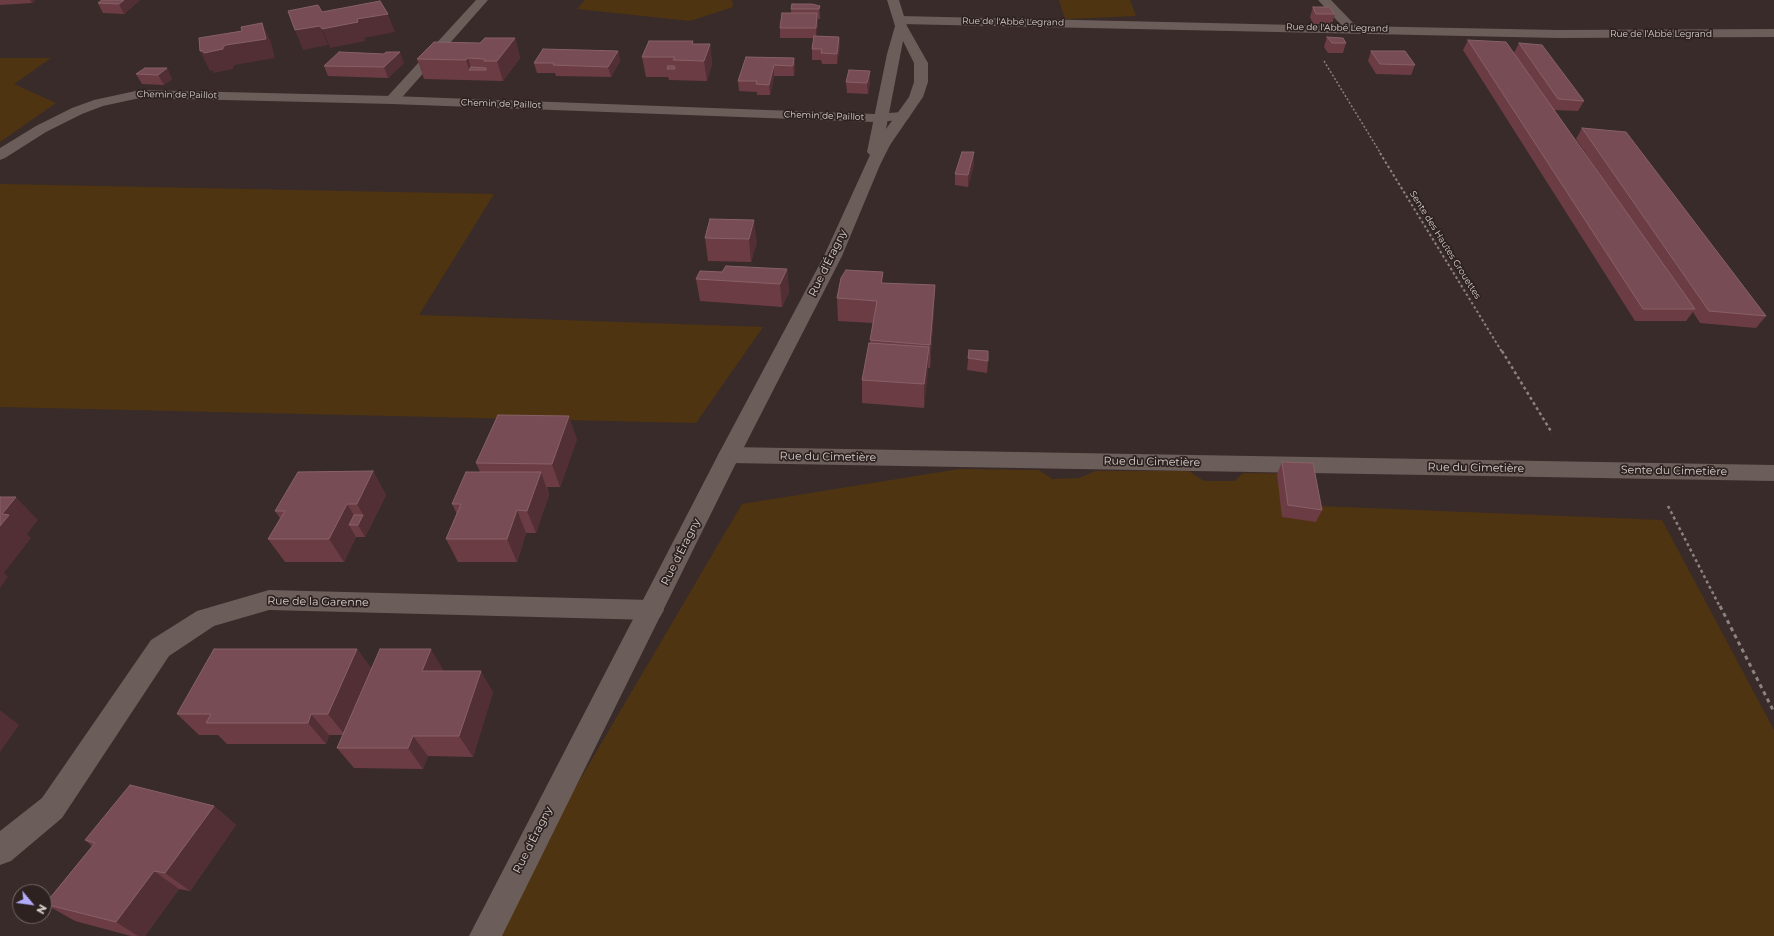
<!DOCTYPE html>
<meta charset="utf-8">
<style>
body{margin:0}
#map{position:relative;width:1774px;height:936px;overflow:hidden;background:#382b29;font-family:Montserrat,sans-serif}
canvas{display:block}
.north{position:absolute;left:12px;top:884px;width:40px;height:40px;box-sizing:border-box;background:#2e2220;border:1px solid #726866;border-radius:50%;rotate:119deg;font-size:11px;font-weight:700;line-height:16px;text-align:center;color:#d8d0ce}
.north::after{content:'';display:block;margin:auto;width:14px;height:18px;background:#b1adfa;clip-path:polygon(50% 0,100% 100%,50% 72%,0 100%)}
</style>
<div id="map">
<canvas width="1774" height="936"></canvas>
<div class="north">N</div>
</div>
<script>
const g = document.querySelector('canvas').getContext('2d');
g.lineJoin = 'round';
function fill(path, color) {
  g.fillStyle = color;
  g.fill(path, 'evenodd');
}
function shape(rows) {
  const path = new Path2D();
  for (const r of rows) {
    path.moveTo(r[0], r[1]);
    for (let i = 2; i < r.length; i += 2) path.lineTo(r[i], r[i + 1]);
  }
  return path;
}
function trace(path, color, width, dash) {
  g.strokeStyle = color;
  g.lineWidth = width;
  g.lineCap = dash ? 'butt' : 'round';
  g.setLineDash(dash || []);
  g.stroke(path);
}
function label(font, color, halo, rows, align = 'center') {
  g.font = font + ' Montserrat,sans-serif';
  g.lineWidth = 3.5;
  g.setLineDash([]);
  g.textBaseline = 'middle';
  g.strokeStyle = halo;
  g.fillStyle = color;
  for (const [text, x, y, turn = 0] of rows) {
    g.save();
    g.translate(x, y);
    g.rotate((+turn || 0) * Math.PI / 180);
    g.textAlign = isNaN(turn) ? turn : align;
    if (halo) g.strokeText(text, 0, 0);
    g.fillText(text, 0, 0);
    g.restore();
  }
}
const green = shape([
 [585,0,732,0,733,7,690,21,577,9],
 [1059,0,1130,0,1136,16,1065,19],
 [0,58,51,58,14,84,56,103,0,142],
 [0,184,494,194,419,315,763,327,696,423,0,407],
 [959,469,1039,470,1052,479,1080,478,1095,471,1189,471,1204,481,1235,481,1243,473,1307,474,1318,506,1662,520,1774,730,1774,936,488,936,742,504]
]);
const pathFar3 = shape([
 [1324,61,1381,154]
]);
const pathFar2 = shape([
 [1380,153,1502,352]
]);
const pathFar1 = shape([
 [1502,351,1552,433],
 [1668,506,1720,607]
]);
const path = shape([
 [1720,606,1774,712]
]);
const lane = shape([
 [476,0,488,0,397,103,387,103,385,100,387,97,476,0]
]);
const street = shape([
 [1318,0,1331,0,1356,26,1558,30,1774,29,1774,37,1558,38,900,24,894,20,900,16,1342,26,1318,0],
 [140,90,392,96,874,114,903,112,908,113,910,116,908,119,903,120,874,122,392,104,140,98,103,106,82,114,46,132,5,158,0,160,0,148,36,126,72,108,94,100,140,90],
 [729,447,1774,465,1774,481,729,463,721,460,718,455,721,450,729,447],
 [269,590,651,600,660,603,664,610,660,617,651,620,269,610,214,626,169,656,62,818,11,861,0,865,0,831,42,798,151,640,197,611,269,590]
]);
const secondary = shape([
 [887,0,899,0,907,26,928,63,928,82,923,97,890,145,880,165,842,256,740,455,502,936,469,936,718,455,824,256,870,155,867,152,887,54,895,26,887,0],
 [903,41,914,63,914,82,909,97,886,129,903,41]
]);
const wall = shape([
 [0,0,35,0,32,3,0,5],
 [102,0,140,0,124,14,103,13,98,3],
 [820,6,820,19,818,19,818,23,816,36,839,37,840,47,837,64,822,64,821,60,812,60,812,49,814,38,780,38,780,28,791,13,791,9],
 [1313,7,1335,14,1332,24,1313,24,1310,17],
 [1327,37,1346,43,1343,53,1328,53,1324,47],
 [515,38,520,58,503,81,424,79,417,59,480,43],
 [1468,40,1514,53,1519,43,1584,101,1578,111,1554,110,1611,191,1576,139,1582,128,1766,316,1756,328,1700,323,1693,312,1686,321,1635,321,1463,50],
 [693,41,693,44,710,44,712,64,707,81,669,80,668,77,646,77,642,57],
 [618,51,620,61,611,77,556,76,555,73,537,73,534,63],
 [1371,51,1415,65,1411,75,1376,74,1368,61],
 [746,57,794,58,795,68,794,76,774,76,770,95,757,95,757,92,739,91,738,81],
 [404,63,388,78,328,76,324,66],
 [167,68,172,79,164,85,142,84,136,74],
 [870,71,870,81,868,94,847,93,846,82],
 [974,164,968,187,955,185,955,174],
 [710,219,757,242,751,262,708,261,705,238],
 [787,269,789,292,782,307,700,301,696,279,722,272],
 [883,272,883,283,934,308,930,368,928,368,924,408,862,403,862,380,870,343,873,323,838,321,837,298],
 [969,350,988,361,987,373,967,370],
 [577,439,560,487,547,487,549,495,536,533,526,533,517,562,458,562,446,539,457,514,452,504,480,472,476,463],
 [1282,462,1322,510,1316,522,1282,517,1277,474],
 [373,471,386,495,365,537,356,537,344,562,285,562,268,539,280,518,275,511],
 [357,649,371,669,444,671,493,692,473,757,428,756,423,769,354,768,337,748,343,735,329,735,326,744,227,744,218,735,199,735,177,714],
 [214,806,236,825,190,891,179,889,145,936,131,936,75,921,45,904,92,846,85,840]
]);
const shadedWall = shape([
 [30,0,35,0,32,3],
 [124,0,140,0,124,14,119,4],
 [820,6,820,19,819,9],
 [817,13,818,23,816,38,816,28],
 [388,14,395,32,364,38,366,41,330,48,322,29,357,19],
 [262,23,271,42,275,58,235,65,233,67,233,69,214,73,212,70,210,71,200,51,223,47],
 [320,26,328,45,303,50,295,30],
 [839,37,840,47,837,64,837,54],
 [515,38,520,58,503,81,497,61],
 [710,44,712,64,707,81,704,61],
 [618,51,620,61,611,77,608,67],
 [400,52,404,63,388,78,384,67],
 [468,58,472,70,469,70,472,80,466,60],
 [794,58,795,68,794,76,793,66],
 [774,65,774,76,770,95,769,85],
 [167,68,172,79,164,85,158,75],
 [870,71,870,81,868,94,867,83],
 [974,152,974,164,968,187,968,175],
 [754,220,757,242,751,262,749,239],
 [787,269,789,292,782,307,780,284],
 [883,272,883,295,881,283],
 [935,285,934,308,930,368,930,345],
 [929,347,928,370,924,408,924,384],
 [569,416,577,439,560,487,552,464],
 [373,471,386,495,370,527,357,504],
 [541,472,549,495,536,533,527,511],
 [16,497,38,520,27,534,31,538,4,573,8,577,0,588,0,526,2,514],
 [347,504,359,523,363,515,370,527,365,537,358,525,349,525,356,537,344,562,329,539],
 [517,510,526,533,517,562,507,539],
 [357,649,373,670,345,735,328,714],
 [431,649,444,671,422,671],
 [481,671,493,692,473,757,459,736],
 [0,710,19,725,0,752],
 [311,714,329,735,326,744,308,723],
 [413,736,428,756,423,769,408,748],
 [214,806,236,825,190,891,165,873],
 [154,871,179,889,145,936,138,936,116,922]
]);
const building = shape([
 [102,0,124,0,119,4,98,3,102,0],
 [380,1,388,14,357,19,358,22,322,29,320,26,295,30,288,11,318,5,322,12,380,1],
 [792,4,812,4,820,6,819,9,791,9,792,4],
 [1313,7,1329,7,1335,14,1316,14,1313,7],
 [782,13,817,13,816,28,780,28,782,13],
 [262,23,266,39,226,45,223,47,223,49,204,53,203,51,200,51,199,38,242,31,241,27,262,23],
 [814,36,839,37,837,54,821,53,822,49,812,49,814,36],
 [1327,37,1343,38,1346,43,1332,43,1327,37],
 [485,38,515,38,497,61,484,61,485,59,468,58,466,60,417,59,434,42,480,43,485,38],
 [1468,40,1506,42,1695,309,1643,309,1468,40],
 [649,41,693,41,692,44,710,44,704,61,673,60,675,57,642,57,649,41],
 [1519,43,1542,45,1584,101,1558,99,1519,43],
 [543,49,618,51,608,67,553,65,554,63,534,63,543,49],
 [1371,51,1405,51,1415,65,1380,64,1371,51],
 [339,52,384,54,386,52,400,52,384,67,324,66,339,52],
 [746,57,794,58,793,66,774,65,769,85,756,84,757,81,738,81,746,57],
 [668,66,674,66,675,69,667,69,668,66],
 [471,67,486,68,486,70,469,70,471,67],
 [145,68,167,68,158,75,136,74,145,68],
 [849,70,870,71,867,83,846,82,849,70],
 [1582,128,1626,132,1766,316,1709,311,1582,128],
 [962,152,974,152,968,175,955,174,962,152],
 [710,219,754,220,749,239,705,238,710,219],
 [726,266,787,269,780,284,696,279,700,271,722,272,726,266],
 [846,270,883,272,881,283,935,285,930,345,870,340,877,301,837,298,841,278,846,270],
 [869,343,929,347,924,384,862,380,869,343],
 [969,350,988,351,988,361,968,358,969,350],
 [498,415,569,416,552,464,476,463,498,415],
 [1282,462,1313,463,1322,510,1288,505,1282,462],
 [373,471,357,504,347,504,329,539,268,539,285,511,275,511,298,472,373,471],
 [466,472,541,472,527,511,517,510,507,539,446,539,461,504,452,504,466,472],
 [0,497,16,497,2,514,9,515,0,526,0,497],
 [354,515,363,515,358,525,349,525,354,515],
 [214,649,357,649,328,714,311,714,308,723,206,723,211,714,177,714,214,649],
 [380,649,431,649,422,671,481,671,459,736,413,736,408,748,337,748,380,649],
 [130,785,214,806,165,873,154,871,116,922,45,904,95,843,85,840,130,785]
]);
const farStreetnames = [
 ["Rue de l'Abbé Legrand",1013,22,1],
 ["Rue de l'Abbé Legrand",1337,28,1],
 ["Rue de l'Abbé Legrand",1661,34],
 ["Chemin de Paillot",177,95,1],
 ["Chemin de Paillot",501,104,2],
 ["Chemin de Paillot",824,116,2],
 ["Sente des Hautes Grouettes",1445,245,58]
];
const streetNames = [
 ["Rue d'Éragny",828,263,-64],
 ["Rue du Cimetière",828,457,1],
 ["Rue du Cimetière",1152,462,1],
 ["Rue du Cimetière",1476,468,1],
 ["Sente du Cimetière",1674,471,1],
 ["Rue d'Éragny",681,552,-63],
 ["Rue de la Garenne",318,602,1],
 ["Rue d'Éragny",533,840,-63]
];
fill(green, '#4f3411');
trace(pathFar3, '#8c8280', 1.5, [2, 2]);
trace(pathFar2, '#8c8280', 2, [2.5, 2.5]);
trace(pathFar1, '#8c8280', 2.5, [3, 3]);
trace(path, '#8c8280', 3, [4, 4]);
fill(lane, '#6b5d5a');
fill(street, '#6b5d5a');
fill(secondary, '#6b5d5a');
fill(wall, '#6c3c45');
fill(shadedWall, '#522f34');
fill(building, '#784c54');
trace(building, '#876167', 1);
label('9px', '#d8d0ce', '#2e2220', farStreetnames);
label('11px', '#d8d0ce', '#2e2220', streetNames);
</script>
